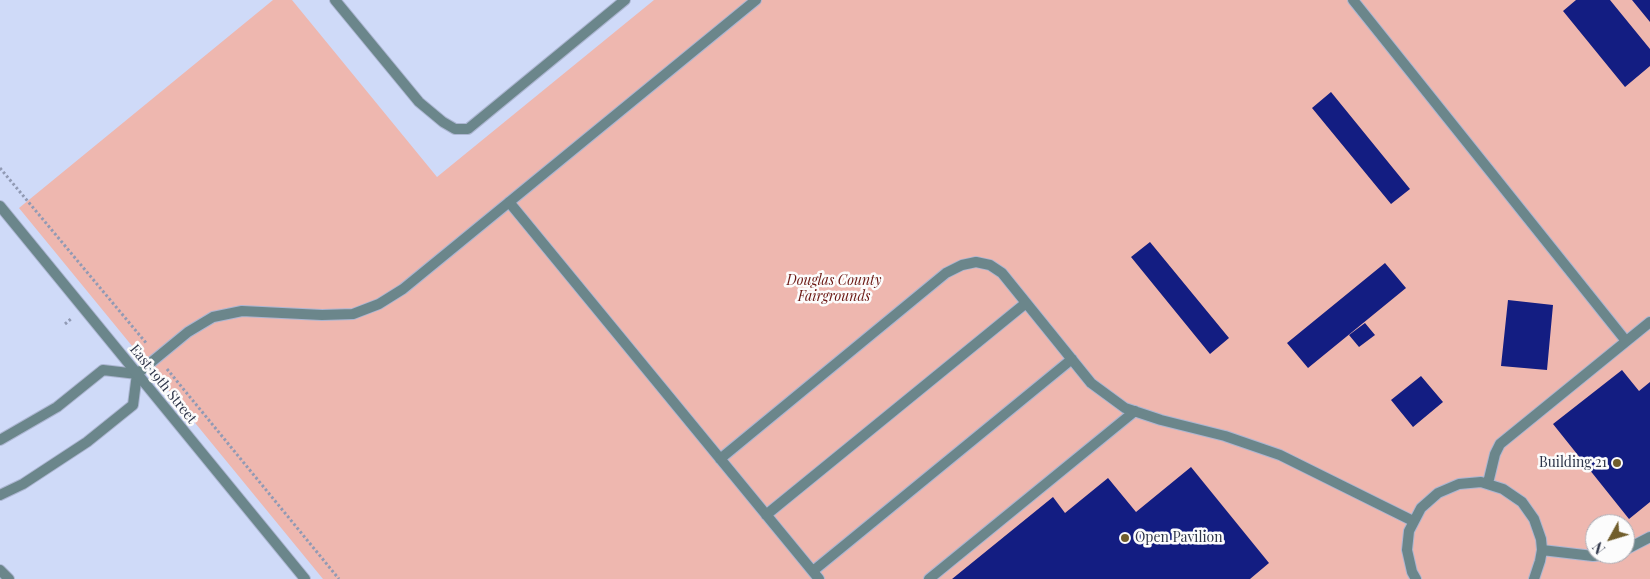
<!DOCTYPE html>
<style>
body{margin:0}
#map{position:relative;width:1650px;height:579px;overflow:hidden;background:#cfdaf8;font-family:"Playfair Display",serif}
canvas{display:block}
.north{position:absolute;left:1585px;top:514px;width:50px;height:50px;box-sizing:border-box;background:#fcfcfc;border:1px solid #aaacb4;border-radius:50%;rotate:231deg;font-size:14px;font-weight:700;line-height:20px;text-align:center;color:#2e3549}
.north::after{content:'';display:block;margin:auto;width:18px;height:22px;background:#715e2c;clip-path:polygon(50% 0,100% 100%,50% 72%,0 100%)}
</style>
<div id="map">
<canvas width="1650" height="579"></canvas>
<div class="north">N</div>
</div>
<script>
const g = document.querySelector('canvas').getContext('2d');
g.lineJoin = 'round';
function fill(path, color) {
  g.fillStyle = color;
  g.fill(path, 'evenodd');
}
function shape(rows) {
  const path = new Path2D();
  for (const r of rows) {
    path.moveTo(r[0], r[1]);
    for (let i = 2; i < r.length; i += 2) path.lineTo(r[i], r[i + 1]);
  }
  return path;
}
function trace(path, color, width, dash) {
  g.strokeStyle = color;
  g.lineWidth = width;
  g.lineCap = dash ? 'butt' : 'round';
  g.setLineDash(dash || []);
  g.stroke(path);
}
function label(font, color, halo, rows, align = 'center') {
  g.font = font + ' "Playfair Display",serif';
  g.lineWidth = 5;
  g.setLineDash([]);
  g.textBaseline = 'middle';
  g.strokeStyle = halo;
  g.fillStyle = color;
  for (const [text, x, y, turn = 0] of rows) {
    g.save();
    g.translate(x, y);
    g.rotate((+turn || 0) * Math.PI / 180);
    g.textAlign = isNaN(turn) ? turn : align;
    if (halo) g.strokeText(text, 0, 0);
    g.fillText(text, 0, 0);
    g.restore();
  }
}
const green = shape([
 [273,0,292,0,437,177,654,0,1650,0,1650,579,323,579,19,208],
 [1595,524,1625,524,1625,554,1595,554]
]);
const building = shape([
 [1576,0,1610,0,1650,49,1650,66,1625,87,1563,11],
 [1632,0,1650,0,1650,22],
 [1331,92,1410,189,1391,204,1312,108],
 [1150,242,1229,338,1210,354,1131,257],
 [1385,263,1406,288,1308,368,1287,343],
 [1508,300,1553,305,1547,370,1501,366],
 [1365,323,1375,335,1359,347,1349,335],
 [1622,370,1639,391,1650,382,1650,502,1629,519,1553,424],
 [1421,376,1443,402,1413,427,1391,400],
 [1191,467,1269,563,1250,579,952,579,1053,497,1065,513,1108,478,1136,512]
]);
const path = shape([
 [0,168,147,344],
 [65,324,72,318],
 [167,369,339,579]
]);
const service = shape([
 [335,0,419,102,443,122,455,129,468,129,625,0],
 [1353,0,1626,341],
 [509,202,819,579],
 [0,440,57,407,103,370,137,374],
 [720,459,946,273,962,265,976,262,990,265,1002,273,1091,383,1125,408,1161,420,1225,436,1280,455,1413,521],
 [1488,483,1495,454,1500,444,1650,322],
 [0,495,23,484,87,442,133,405,137,374,188,332,213,317,242,311,322,315,353,314,379,304,403,289,756,0],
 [766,515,1026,303],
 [1542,550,1593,556,1616,554],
 [1625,550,1650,537],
 [0,570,9,579],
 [813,571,1072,359],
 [929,579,1135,411],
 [1416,579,1412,572,1407,550,1409,531,1421,508,1438,493,1459,484,1481,482,1503,489,1522,502,1534,519,1541,539,1542,550,1540,561,1534,579]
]);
const tertiary = shape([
 [0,206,305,579]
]);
const markers = [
 [1617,463,5,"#715e2c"],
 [1125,538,5,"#715e2c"]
];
const parkNames = [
 ["Douglas County",834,281],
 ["Fairgrounds",834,297]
];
const streetNames = [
 ["East 19th Street",163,384,51]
];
const poiNames = [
 ["Building 21",1607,463],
 ["Open Pavilion",1135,538,"left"]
];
fill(green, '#eeb7af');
fill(building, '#131d82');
trace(service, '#acb6d2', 12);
trace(tertiary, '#acb6d2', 12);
trace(path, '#919ab4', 3, [2.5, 2.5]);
trace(service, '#6b868b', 10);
trace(tertiary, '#6b868b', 10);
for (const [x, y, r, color] of markers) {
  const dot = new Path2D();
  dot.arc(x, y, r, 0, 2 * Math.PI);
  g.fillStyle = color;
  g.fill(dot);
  trace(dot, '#fcfcfc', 2);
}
label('italic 14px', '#6b1813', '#fcfcfc', parkNames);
label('14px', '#2e3549', '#fcfcfc', streetNames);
label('14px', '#2e3549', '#fcfcfc', poiNames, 'right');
</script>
